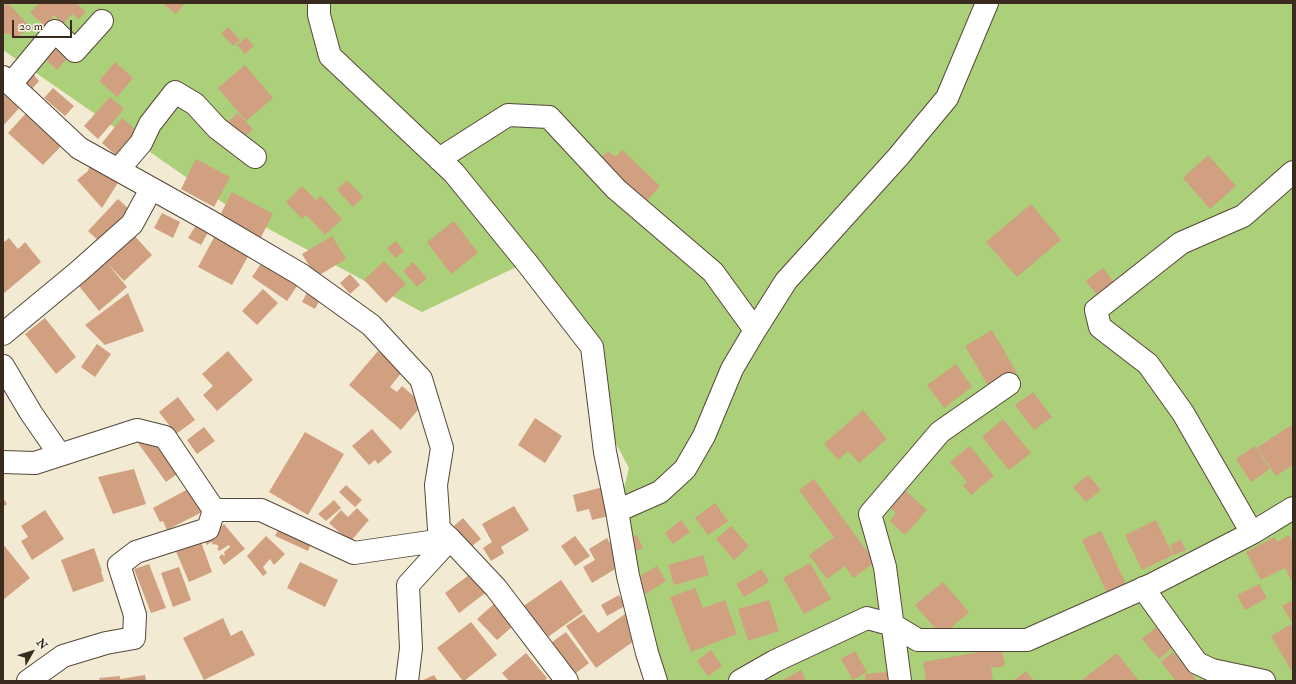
<!DOCTYPE html>
<style>
body{margin:0}
#map{position:relative;width:1296px;height:684px;overflow:hidden;background:#f2ead2;font-family:"IM FELL Double Pica",serif}
canvas{display:block}
.frame{position:absolute;inset:0;border:4px solid #3b2a1e;pointer-events:none}
.north{position:absolute;left:12px;top:632px;width:40px;height:40px;-webkit-text-stroke:3px #fbf7ec;paint-order:stroke;rotate:51deg;font-size:11px;font-weight:700;line-height:16px;text-align:center;color:#3b2a1e}
.north::after{content:'';display:block;margin:auto;width:14px;height:18px;background:#3b2a1e;clip-path:polygon(50% 0,100% 100%,50% 72%,0 100%)}
.scale{position:absolute;left:12px;top:20px;width:60px;height:18px;box-sizing:border-box;border:2px solid #3b2a1e;border-top:0;padding-left:5px;font-size:12px;line-height:14px;white-space:nowrap;color:#3b2a1e;-webkit-text-stroke:3px #fbf7ec;paint-order:stroke}
</style>
<div id="map">
<canvas width="1296" height="684"></canvas>
<div class="frame"></div>
<div class="north">N</div>
<div class="scale">20 m</div>
</div>
<script>
const g = document.querySelector('canvas').getContext('2d');
g.lineJoin = 'round';
function fill(path, color) {
  g.fillStyle = color;
  g.fill(path, 'evenodd');
}
function shape(rows) {
  const path = new Path2D();
  for (const r of rows) {
    path.moveTo(r[0], r[1]);
    for (let i = 2; i < r.length; i += 2) path.lineTo(r[i], r[i + 1]);
  }
  return path;
}
function trace(path, color, width, dash) {
  g.strokeStyle = color;
  g.lineWidth = width;
  g.lineCap = dash ? 'butt' : 'round';
  g.setLineDash(dash || []);
  g.stroke(path);
}
const green = shape([
 [3,3,1293,3,1293,681,668,681,608,552,629,468,601,415,605,359,529,261,422,312,232,209,3,50]
]);
const building = shape([
 [8,3,31,28,14,39,8,33,5,34,3,32,3,8],
 [39,3,76,3,86,12,79,19,72,14,63,24,54,15,45,26,30,13],
 [162,3,185,3,176,14],
 [228,27,240,40,233,46,221,33],
 [246,37,254,46,245,54,237,45],
 [54,47,67,59,57,70,44,58],
 [115,62,133,78,117,97,99,81],
 [245,65,273,98,246,121,218,88],
 [32,73,39,81,32,89,24,81],
 [53,88,74,106,65,116,44,98],
 [3,93,20,107,3,126],
 [110,97,124,109,98,139,84,126],
 [28,111,63,144,43,165,8,133],
 [237,113,253,129,240,142,224,127],
 [122,118,141,134,120,159,102,143],
 [622,150,660,186,644,204,598,161,608,151,615,157],
 [1208,155,1236,186,1210,209,1183,178],
 [92,159,121,178,102,208,77,180,88,171],
 [196,159,230,177,214,207,181,189],
 [347,180,363,197,353,207,337,190],
 [302,186,316,200,321,196,342,219,325,235,306,215,302,219,286,202],
 [232,192,273,214,260,239,219,217],
 [118,199,132,212,102,244,88,231],
 [1031,204,1061,240,1017,277,986,242],
 [162,213,180,222,173,238,154,228],
 [454,221,478,253,451,274,427,242],
 [198,222,210,229,201,245,188,238],
 [131,232,152,255,124,281,107,263,127,287,99,311,79,286],
 [216,234,250,253,232,285,198,267],
 [332,236,346,259,316,277,302,254],
 [9,238,18,249,25,242,41,262,3,294,3,243],
 [396,241,404,251,395,258,387,248],
 [264,259,299,283,287,301,252,277],
 [384,261,406,284,386,303,364,280],
 [413,262,427,278,417,287,403,271],
 [1103,268,1117,286,1100,299,1086,281],
 [350,274,360,285,350,294,340,283],
 [310,287,323,294,315,309,302,302],
 [263,289,278,303,257,325,242,311],
 [128,293,144,331,105,345,85,325],
 [45,318,76,357,56,374,25,334],
 [992,330,1017,373,990,389,965,346],
 [97,344,111,354,95,377,81,367],
 [228,351,253,380,217,411,203,395,213,386,202,374],
 [378,351,402,372,390,387,397,392,402,386,423,404,401,430,349,385],
 [956,364,972,387,944,408,927,385],
 [1033,392,1052,417,1034,430,1015,405],
 [178,397,195,420,176,434,159,412],
 [863,410,887,439,859,463,848,451,838,460,824,444],
 [535,418,562,436,545,463,518,445],
 [1003,419,1031,453,1009,470,982,437],
 [1293,424,1293,465,1276,476,1257,448],
 [204,427,215,441,197,454,187,440],
 [372,429,392,452,378,464,375,460,369,465,352,446],
 [305,432,344,454,308,515,269,492],
 [149,435,177,474,166,482,138,443],
 [970,446,994,476,971,495,963,485,967,482,950,462],
 [1255,446,1270,469,1251,482,1236,459],
 [134,469,146,504,113,514,98,477],
 [1088,475,1101,490,1086,502,1073,487],
 [814,479,875,562,853,578,845,566,827,579,809,555,834,537,799,490],
 [346,485,362,500,355,507,339,492],
 [603,487,609,516,592,520,589,509,577,512,573,495],
 [901,487,927,510,905,535,890,521,896,513,886,504],
 [190,488,202,512,167,530,163,521,160,522,153,508],
 [3,498,7,504,3,507],
 [334,500,341,508,326,521,318,514],
 [715,503,728,521,708,535,695,518],
 [514,506,529,530,501,547,504,553,491,561,483,548,492,542,482,524],
 [357,508,369,520,350,542,329,523,341,510,348,517],
 [45,510,64,539,32,560,21,541,28,537,21,526],
 [463,518,481,539,472,546,454,526],
 [681,520,690,532,673,544,665,533],
 [1156,520,1173,555,1142,570,1125,535],
 [282,522,314,537,308,551,275,536],
 [224,524,245,549,224,565,219,557,222,554,224,556,225,555,224,552,230,547,229,545,219,551,217,549,219,547,216,544,214,545,211,542,207,545,205,542,206,540,205,539],
 [731,526,749,546,734,560,716,539],
 [1101,531,1126,584,1107,593,1082,540],
 [637,535,643,548,630,553,625,539],
 [1289,535,1293,542,1293,583,1285,568,1261,580,1246,552,1275,537,1277,542],
 [266,536,285,554,274,565,270,559,263,567,267,573,263,576,247,556],
 [575,536,590,556,575,566,561,546],
 [607,538,622,565,592,583,583,567,595,560,589,549],
 [200,539,212,572,189,582,175,549],
 [1181,540,1186,550,1174,555,1170,545],
 [3,544,30,578,3,600],
 [94,548,102,571,101,571,104,581,73,592,61,560],
 [703,555,709,575,674,585,668,565],
 [300,562,338,580,325,607,287,588],
 [810,563,831,599,804,614,783,578],
 [149,564,166,608,151,613,134,569],
 [657,566,666,581,645,594,636,578],
 [179,567,191,600,173,607,161,573],
 [762,569,769,582,744,597,736,584],
 [473,572,488,591,459,613,445,593],
 [561,580,583,612,545,639,522,607],
 [943,582,969,612,942,636,915,605],
 [1259,584,1267,598,1245,610,1237,595],
 [695,588,703,608,725,600,737,634,691,652,670,597],
 [619,595,625,606,607,616,601,605],
 [769,600,779,631,748,641,738,609],
 [1293,600,1293,624,1282,606],
 [495,603,514,625,497,640,477,619],
 [584,614,598,633,625,614,641,636,596,668,566,626],
 [223,618,231,636,242,630,255,655,204,680,183,638],
 [471,622,497,655,464,681,463,681,437,648],
 [1291,624,1293,627,1293,673,1271,636],
 [1156,627,1173,647,1159,659,1142,639],
 [566,632,589,663,571,677,548,645],
 [1002,648,1005,666,991,668,993,681,926,681,923,662],
 [711,650,722,666,708,676,697,661],
 [855,651,867,672,853,680,841,659],
 [1173,652,1196,679,1193,681,1176,681,1161,662],
 [526,653,547,678,544,681,509,681,502,673],
 [1117,653,1139,681,1085,681,1083,679],
 [801,670,806,681,783,681,783,680],
 [1026,671,1034,681,1013,681],
 [887,672,888,681,865,681,865,674],
 [145,675,146,681,100,681,99,678,120,676,120,679],
 [434,675,438,681,421,681]
]);
const minor = shape([
 [319,3,319,15,330,56,454,173,527,263,592,347,605,452,617,511,628,576,647,653,656,681],
 [3,77,79,148,208,220,300,274,371,325,421,379,442,448,436,485,439,529,450,539,496,588,567,681],
 [11,84,55,31,75,51,102,21],
 [439,159,508,115,549,117,616,189,713,272,755,330],
 [118,170,141,143,150,124,175,92,195,104,217,128,255,157],
 [3,334,78,272,132,224,151,189],
 [3,366,31,413,60,455],
 [3,462,35,463,137,430,165,437,214,510,261,510,354,553,450,539],
 [617,511,660,492,685,469,704,436,732,369,755,330,786,281,898,157,947,98,987,3],
 [1252,533,1183,413,1148,364,1100,327,1096,310,1181,243,1243,216,1293,172],
 [1143,588,1197,663,1212,670,1264,681],
 [28,681,63,656,106,643,134,638,135,615,119,565,136,552,208,529,214,510],
 [407,681,411,648,408,585,450,539],
 [740,681,775,661,867,618,893,625,918,640,1027,640,1153,584,1252,533,1293,508],
 [900,681,885,567,870,514,940,432,1009,384]
]);
fill(green, '#abd079');
fill(building, '#d0a081');
trace(minor, '#564739', 24);
trace(minor, '#fff', 22);
</script>
